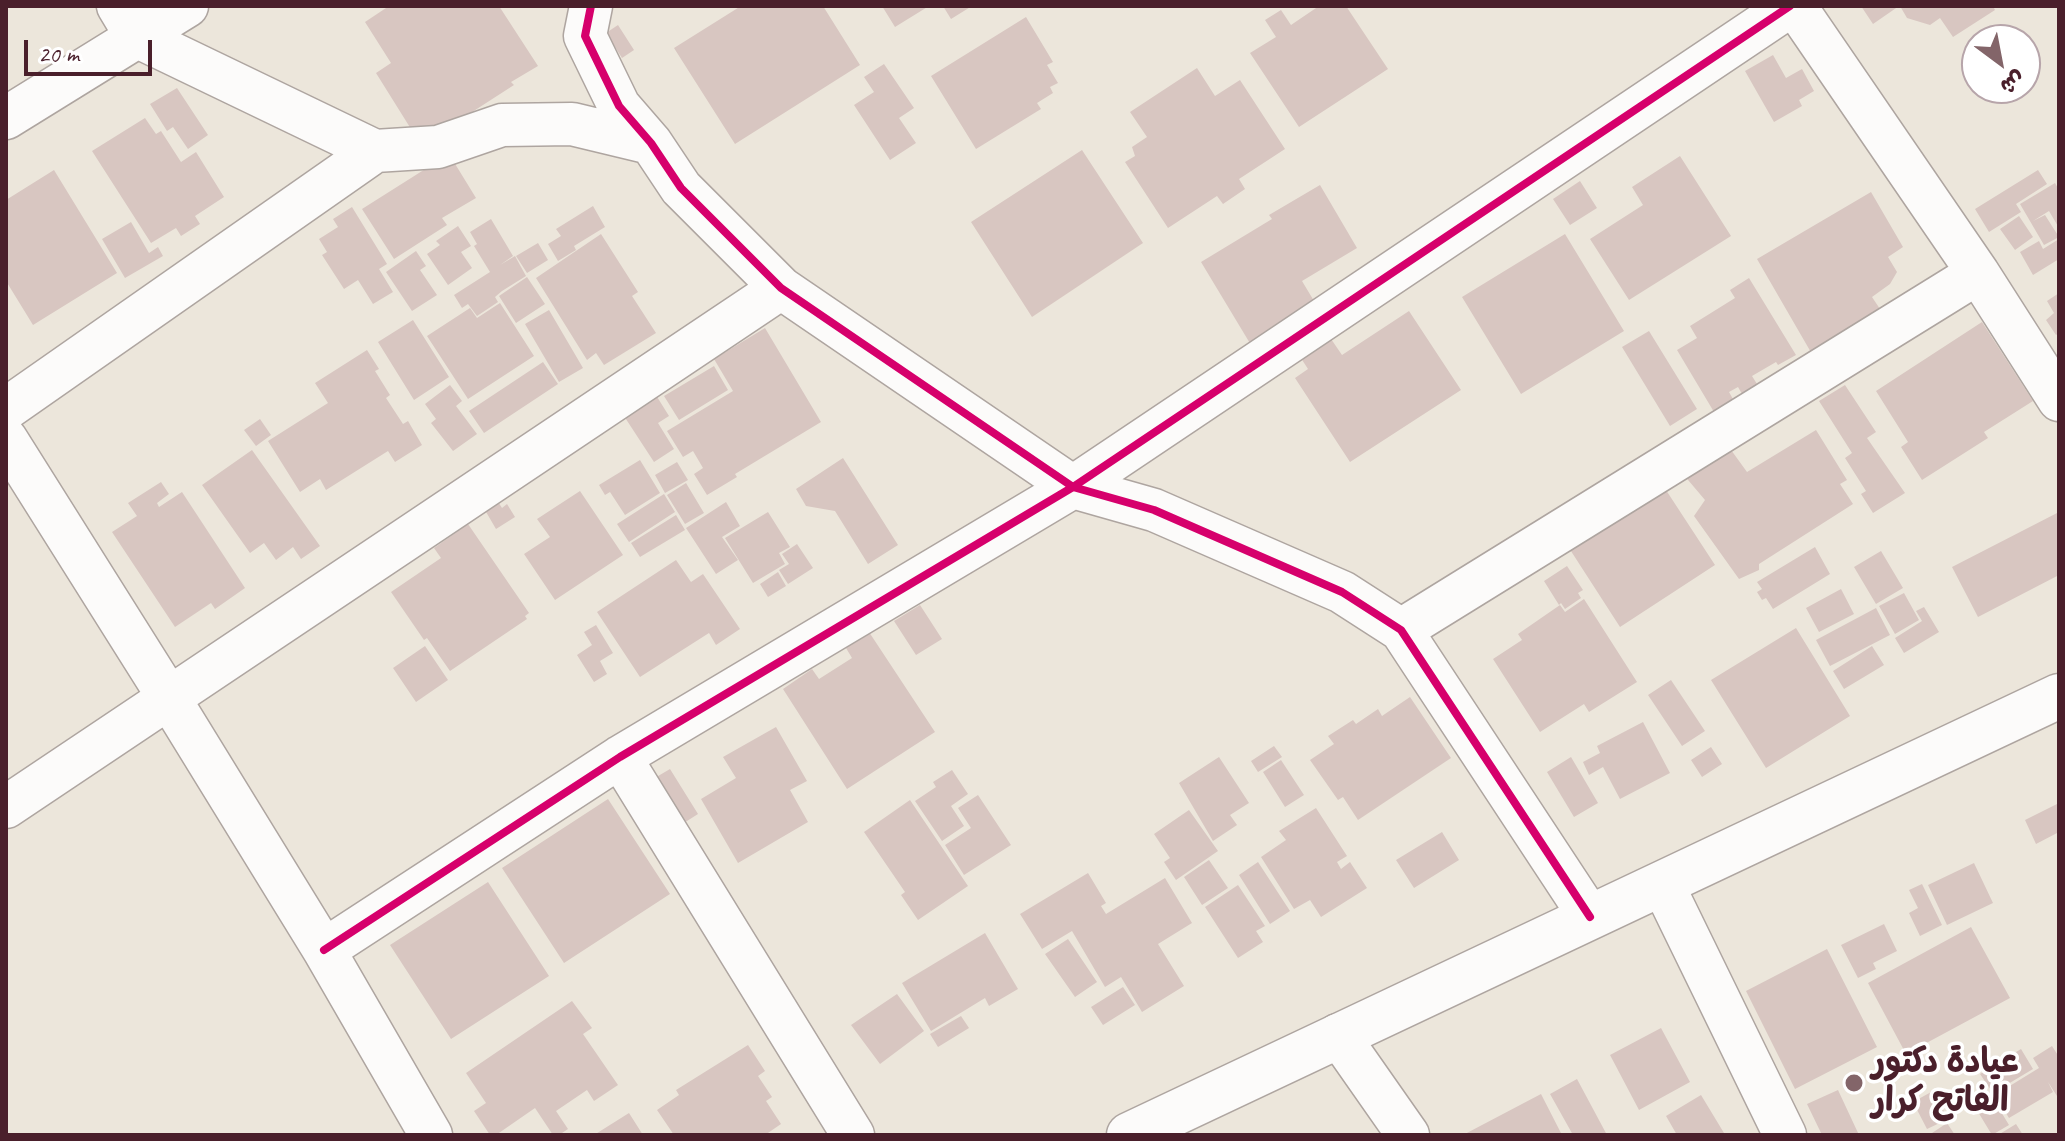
<!DOCTYPE html>
<meta charset="utf-8">
<style>
body{margin:0}
#map{position:relative;width:2065px;height:1141px;overflow:hidden;background:#ece6db;font-family:Caveat,"Playpen Sans Arabic",sans-serif}
canvas{display:block}
.frame{position:absolute;inset:0;border:8px solid #4a1f2b;pointer-events:none}
.north{position:absolute;left:1961px;top:24px;width:80px;height:80px;box-sizing:border-box;background:#fff;border:2px solid #b7a5aa;border-radius:50%;rotate:148deg;font-size:22px;font-weight:700;line-height:32px;text-align:center;color:#4a1f2b}
.north::after{content:'';display:block;margin:auto;width:28px;height:36px;background:#836569;clip-path:polygon(50% 0,100% 100%,50% 72%,0 100%)}
.scale{position:absolute;left:24px;top:40px;width:128px;height:36px;box-sizing:border-box;border:4px solid #4a1f2b;border-top:0;padding-left:10px;font-size:24px;line-height:28px;white-space:nowrap;color:#4a1f2b;-webkit-text-stroke:6px #fff;paint-order:stroke}
</style>
<div id="map">
<canvas width="2065" height="1141"></canvas>
<div class="frame"></div>
<div class="north">ش</div>
<div class="scale">20 m</div>
</div>
<script>
const g = document.querySelector('canvas').getContext('2d');
g.lineJoin = 'round';
function fill(path, color) {
  g.fillStyle = color;
  g.fill(path, 'evenodd');
}
function shape(rows) {
  const path = new Path2D();
  for (const r of rows) {
    path.moveTo(r[0], r[1]);
    for (let i = 2; i < r.length; i += 2) path.lineTo(r[i], r[i + 1]);
  }
  return path;
}
function trace(path, color, width, dash) {
  g.strokeStyle = color;
  g.lineWidth = width;
  g.lineCap = dash ? 'butt' : 'round';
  g.setLineDash(dash || []);
  g.stroke(path);
}
function label(font, color, halo, rows, align = 'center') {
  g.font = font + ' Caveat,"Playpen Sans Arabic",sans-serif';
  g.lineWidth = 7;
  g.setLineDash([]);
  g.textBaseline = 'middle';
  g.strokeStyle = halo;
  g.fillStyle = color;
  for (const [text, x, y, turn = 0] of rows) {
    g.save();
    g.translate(x, y);
    g.rotate((+turn || 0) * Math.PI / 180);
    g.textAlign = isNaN(turn) ? turn : align;
    if (halo) g.strokeText(text, 0, 0);
    g.fillText(text, 0, 0);
    g.restore();
  }
}
const building = shape([
 [389,6,499,6,538,66,511,82,514,85,421,145,376,73,391,63,365,22],
 [741,6,823,6,860,65,735,144,674,48],
 [882,6,929,6,895,27],
 [943,6,972,6,951,19],
 [1319,6,1346,6,1388,69,1299,127,1250,53,1276,37,1265,20,1281,10,1291,25],
 [1861,6,1899,6,1873,24],
 [1900,6,1993,6,1995,10,1953,37,1940,18,1930,25,1907,18],
 [1026,17,1053,62,1047,65,1058,83,1050,87,1053,93,1037,103,1041,109,976,149,931,76],
 [618,25,634,50,622,58,606,33],
 [1773,55,1786,78,1802,69,1814,91,1799,100,1802,106,1774,122,1745,71],
 [884,64,914,108,899,118,916,143,890,160,854,105,874,92,864,77],
 [1197,68,1215,96,1240,80,1285,149,1239,179,1245,189,1223,204,1217,196,1168,228,1125,162,1135,156,1132,147,1147,137,1130,112],
 [177,88,208,135,188,149,173,127,167,131,150,104],
 [145,118,156,134,161,131,181,162,196,152,224,197,195,216,200,224,181,236,176,228,151,243,92,151],
 [1082,150,1143,243,1032,317,971,222],
 [449,154,476,198,442,218,447,225,394,259,362,209],
 [1680,156,1731,236,1629,300,1590,239,1643,205,1632,187],
 [54,170,117,273,33,325,6,281,6,200],
 [2038,170,2047,184,2016,204,2021,212,1989,232,1975,209],
 [1580,181,1597,208,1570,225,1553,199],
 [2055,183,2059,190,2059,228,2049,211,2033,221,2045,215,2059,237,2044,245,2020,204],
 [1320,185,1357,248,1302,281,1317,306,1251,345,1201,262,1272,219,1269,215],
 [1871,192,1903,247,1888,257,1897,272,1890,284,1872,297,1884,315,1816,361,1757,259],
 [593,206,605,227,574,246,576,250,558,261,548,244,561,236,556,229],
 [352,207,387,264,379,269,393,292,373,304,358,280,344,289,322,255,327,252,319,239,338,227,333,219],
 [2019,216,2033,237,2015,250,2000,229],
 [491,219,513,256,500,265,515,256,526,276,502,291,495,297,498,302,477,316,468,304,462,308,454,295,490,272,474,246,477,244,470,232],
 [131,222,149,253,158,247,163,256,125,278,102,239],
 [458,226,471,246,461,252,472,268,448,285,427,254,440,245,436,241],
 [601,234,638,292,632,296,656,333,604,365,596,353,587,360,536,278],
 [1565,234,1624,331,1521,394,1462,297],
 [2059,239,2059,259,2033,275,2020,252,2039,241,2043,249],
 [538,243,548,260,527,273,516,256],
 [416,251,426,266,420,270,437,295,412,311,386,272],
 [527,277,545,304,516,323,499,296],
 [1749,278,1796,355,1778,365,1776,362,1752,376,1757,384,1742,394,1738,387,1729,392,1734,401,1714,412,1677,350,1697,338,1690,326,1735,298,1730,290],
 [2059,293,2059,333,2056,335,2046,320,2054,313,2047,301],
 [500,303,534,356,468,399,427,336,470,308,477,318],
 [549,310,583,368,559,382,525,324],
 [1409,311,1461,390,1350,462,1295,378,1308,369,1299,355,1329,336,1342,355],
 [413,320,449,377,414,400,378,342],
 [1982,322,2033,401,1984,432,1988,438,1922,480,1901,447,1908,442,1876,391],
 [765,328,821,422,735,474,737,477,707,495,694,474,703,468,693,451,683,457,667,431,733,391,714,359],
 [1649,331,1697,409,1670,426,1622,347],
 [367,350,379,369,375,371,390,395,386,398,403,424,408,421,422,445,395,462,388,451,326,490,320,479,300,492,268,441,328,403,315,383],
 [543,362,558,384,484,433,469,411],
 [714,366,728,390,679,420,664,396],
 [450,385,462,401,456,406,477,434,453,451,431,423,436,419,425,404],
 [1845,385,1876,432,1867,438,1905,493,1873,513,1861,494,1866,491,1845,458,1852,453,1819,401],
 [654,392,669,416,658,423,674,449,654,462,622,413],
 [260,419,271,435,256,446,244,430],
 [1816,430,1847,480,1840,484,1853,504,1759,564,1759,570,1739,579,1694,516,1705,500,1683,474,1726,443,1747,472],
 [252,450,320,546,301,559,293,547,276,560,264,543,250,553,202,485],
 [843,458,898,545,868,564,835,511,806,506,796,489],
 [640,460,660,493,625,515,610,492,605,495,599,485],
 [677,462,688,480,665,493,655,475],
 [161,482,169,494,157,503,159,507,182,492,245,588,215,609,211,603,175,627,112,532,137,516,128,503],
 [686,483,704,513,685,524,667,495],
 [1664,487,1715,565,1620,627,1569,548],
 [580,491,623,555,555,600,524,554,550,537,537,519],
 [664,494,675,512,629,542,617,524],
 [495,497,502,508,507,504,515,517,496,529,482,505],
 [726,502,740,526,722,537,738,560,716,574,686,528],
 [768,512,790,547,779,553,785,564,753,583,725,538],
 [2059,512,2059,575,1978,617,1952,567],
 [676,515,685,530,640,557,631,543],
 [468,524,529,613,525,616,527,619,450,671,427,638,424,640,391,592,441,558,434,548],
 [797,544,813,568,788,584,779,570,789,564,782,554],
 [1815,547,1830,574,1773,609,1766,598,1762,600,1757,592,1762,589,1757,582],
 [1881,551,1903,588,1876,604,1854,567],
 [676,560,691,582,703,574,740,629,716,645,709,633,640,677,597,612],
 [1567,566,1583,590,1578,593,1581,598,1565,609,1561,603,1559,605,1544,581],
 [778,572,786,586,768,597,760,584],
 [1841,589,1854,614,1819,632,1806,608],
 [1904,593,1919,620,1895,634,1879,606],
 [1584,599,1637,682,1589,712,1584,704,1540,732,1493,659,1522,640,1518,634,1560,605,1565,612],
 [920,605,942,639,916,655,894,621],
 [1924,607,1939,632,1904,653,1895,638,1922,621,1916,611],
 [1876,608,1890,635,1830,666,1816,640],
 [596,625,613,653,600,661,607,674,594,682,577,655,592,645,584,632],
 [1796,628,1850,716,1766,768,1711,680],
 [869,632,935,732,847,789,783,689,812,669,819,679,852,658,846,648],
 [425,646,448,680,416,702,393,668],
 [1872,646,1884,665,1844,689,1833,671],
 [1671,680,1705,731,1682,746,1648,695],
 [1410,697,1451,758,1358,820,1343,797,1338,800,1310,760,1334,744,1328,736,1353,720,1356,724,1378,709,1382,716],
 [1643,722,1670,773,1620,799,1603,767,1589,775,1583,762,1600,753,1597,746],
 [776,727,807,781,790,790,808,822,738,863,701,799,736,778,723,757],
 [1274,746,1282,757,1258,772,1251,761],
 [1711,747,1722,764,1702,777,1691,760],
 [1219,757,1249,803,1230,815,1237,825,1213,841,1179,783],
 [1571,757,1598,803,1574,817,1547,772],
 [1281,760,1304,795,1285,807,1263,772],
 [670,769,698,814,676,828,648,782],
 [952,770,968,794,951,806,964,826,942,841,915,801,936,787,933,782],
 [978,795,1011,845,964,875,945,845,971,828,958,808],
 [608,799,670,894,564,963,502,868],
 [910,800,968,886,918,920,901,895,905,892,864,832],
 [2059,803,2059,832,2036,844,2025,820],
 [1316,808,1347,856,1337,862,1341,869,1350,862,1367,888,1321,917,1310,900,1294,909,1261,857,1286,840,1279,831],
 [1189,810,1218,851,1176,880,1164,862,1170,858,1154,834],
 [1442,832,1459,860,1414,888,1396,860],
 [1209,860,1228,888,1202,905,1184,877],
 [1258,862,1290,911,1270,924,1239,875],
 [1974,863,1993,903,1947,925,1928,885],
 [1088,873,1106,903,1101,906,1106,914,1165,878,1192,923,1158,944,1184,986,1142,1012,1121,977,1105,987,1072,931,1042,949,1020,914],
 [488,882,549,976,451,1039,390,945],
 [1922,884,1942,925,1920,936,1909,913,1918,908,1909,890],
 [1238,885,1265,926,1256,931,1263,942,1238,958,1205,907],
 [1884,924,1897,951,1873,963,1876,969,1858,978,1841,945],
 [1971,927,2010,998,1906,1054,1868,983],
 [985,933,1018,989,989,1006,985,998,931,1031,902,983],
 [1068,939,1097,982,1075,997,1045,954],
 [1827,949,1877,1047,1795,1089,1746,991],
 [1123,987,1135,1005,1103,1025,1091,1007],
 [897,994,924,1031,880,1064,851,1025],
 [572,1001,592,1028,583,1034,618,1085,594,1101,587,1090,556,1111,568,1129,559,1135,553,1135,535,1108,496,1135,490,1135,474,1111,486,1103,466,1073],
 [961,1016,969,1028,938,1047,930,1034],
 [1661,1028,1690,1082,1639,1110,1610,1055],
 [748,1045,765,1071,758,1076,772,1097,766,1101,781,1124,765,1135,674,1135,657,1110,679,1095,676,1090],
 [2052,1046,2059,1057,2059,1095,2057,1096,2048,1082,2053,1092,2009,1118,1995,1095,2039,1068,2033,1058],
 [2021,1049,2033,1069,1993,1093,1980,1074],
 [1577,1079,1607,1135,1573,1135,1550,1094],
 [1838,1090,1859,1135,1822,1135,1807,1104],
 [1933,1091,1948,1119,1927,1129,1913,1102],
 [1989,1092,2009,1125,1992,1135,1972,1102],
 [1541,1094,1562,1135,1463,1135],
 [1701,1095,1724,1133,1720,1135,1677,1135,1666,1116],
 [629,1113,643,1135,594,1135],
 [1947,1123,1955,1135,1929,1135],
 [2016,1124,2023,1135,1998,1135]
]);
const minor = shape([
 [118,6,136,36,375,151,438,147,502,125,572,124,651,143],
 [591,6,585,36,619,106,651,143,681,188,781,288,1073,487,1154,510,1342,592,1401,630,1590,917],
 [1795,6,1978,273,2059,400],
 [6,118,187,6],
 [6,409,375,151],
 [6,439,169,698,324,950,431,1135],
 [1401,630,1978,273],
 [620,757,853,1135],
 [6,807,781,288],
 [1662,883,1785,1135],
 [324,950,620,757,1073,487,1790,6],
 [1338,1035,1408,1135]
]);
const tertiary = shape([
 [1129,1135,2059,696]
]);
const cycleway = shape([
 [591,6,585,36,619,106,651,143,681,188,781,288,1073,487,1154,510,1342,592,1401,630,1590,917],
 [324,950,620,757,1073,487,1790,6]
]);
const markers = [
 [1854,1083,10,"#836569"]
];
const poiNames = [
 ["عيادة دكتور",1872,1063],
 ["الفاتح كرار",1872,1102]
];
fill(building, '#d8c6c1');
trace(minor, '#aea5a0', 45);
trace(tertiary, '#aea5a0', 47);
trace(minor, '#fcfbfa', 42);
trace(tertiary, '#fcfbfa', 44);
trace(cycleway, '#d6006c', 8);
for (const [x, y, r, color] of markers) {
  const dot = new Path2D();
  dot.arc(x, y, r, 0, 2 * Math.PI);
  g.fillStyle = color;
  g.fill(dot);
  trace(dot, '#fff', 3);
}
label('bold 34px', '#4a1f2b', '#fff', poiNames, 'left');
</script>
